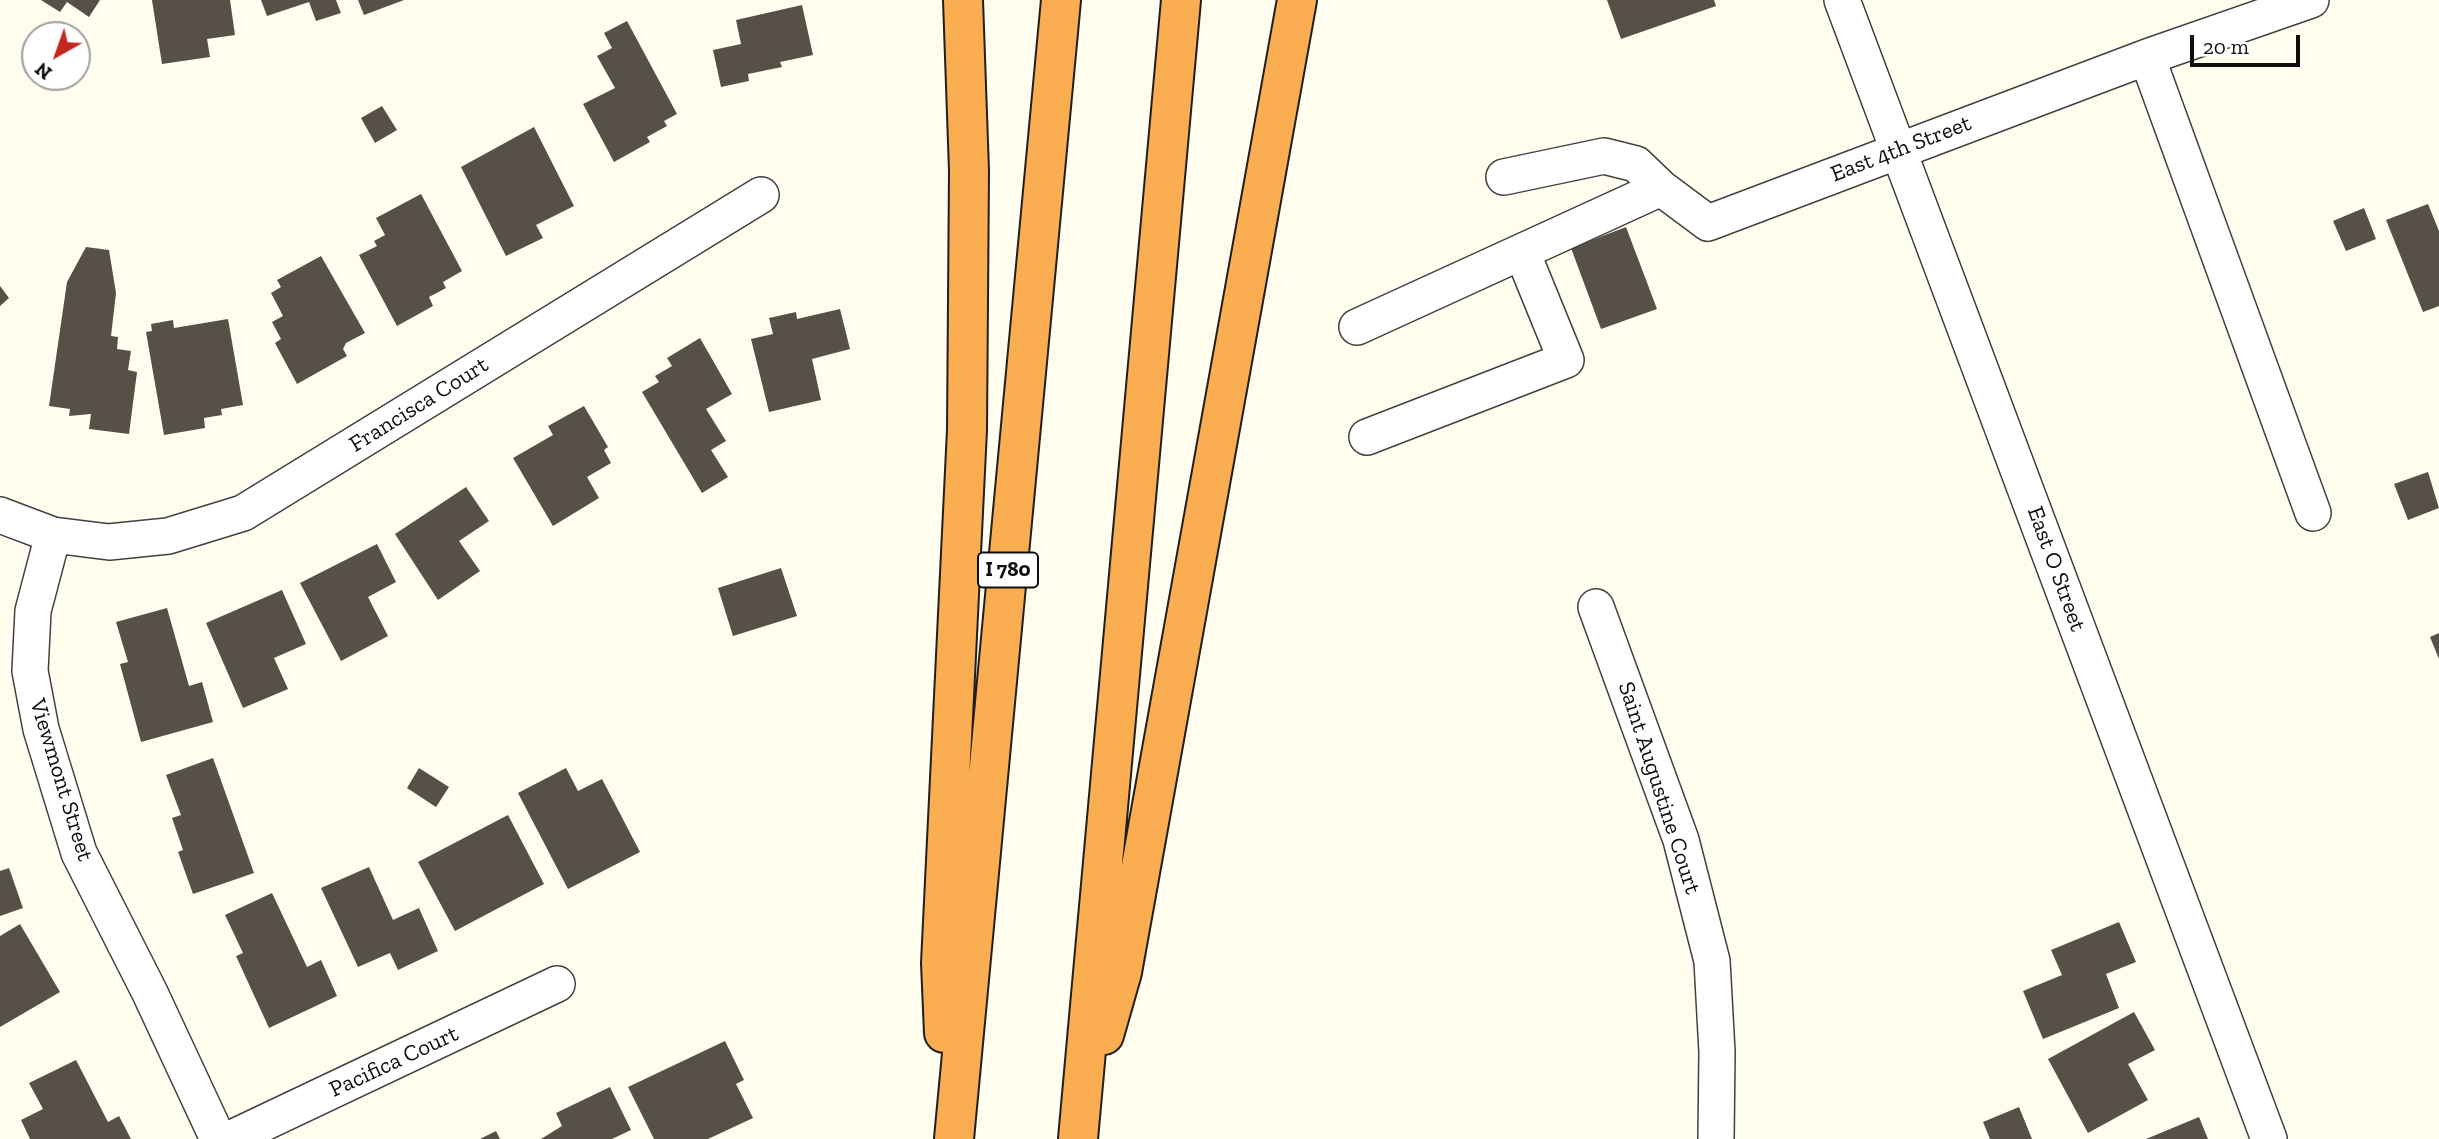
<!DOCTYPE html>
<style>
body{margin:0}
#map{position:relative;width:2439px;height:1139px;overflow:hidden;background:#fffdee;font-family:"Zilla Slab",serif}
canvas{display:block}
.north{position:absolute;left:21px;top:21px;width:70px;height:70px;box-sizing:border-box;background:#fff;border:2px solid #9f9f9f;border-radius:50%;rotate:220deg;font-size:19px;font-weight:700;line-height:28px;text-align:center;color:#0e0e0e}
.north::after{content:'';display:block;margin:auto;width:24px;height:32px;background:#c42620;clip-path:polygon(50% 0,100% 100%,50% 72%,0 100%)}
.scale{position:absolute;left:2190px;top:35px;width:110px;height:32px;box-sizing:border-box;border:4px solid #0e0e0e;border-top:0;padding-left:9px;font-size:21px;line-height:24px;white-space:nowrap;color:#0e0e0e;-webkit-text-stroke:5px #fff;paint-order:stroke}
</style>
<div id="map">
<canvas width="2439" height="1139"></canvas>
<div class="north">N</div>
<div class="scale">20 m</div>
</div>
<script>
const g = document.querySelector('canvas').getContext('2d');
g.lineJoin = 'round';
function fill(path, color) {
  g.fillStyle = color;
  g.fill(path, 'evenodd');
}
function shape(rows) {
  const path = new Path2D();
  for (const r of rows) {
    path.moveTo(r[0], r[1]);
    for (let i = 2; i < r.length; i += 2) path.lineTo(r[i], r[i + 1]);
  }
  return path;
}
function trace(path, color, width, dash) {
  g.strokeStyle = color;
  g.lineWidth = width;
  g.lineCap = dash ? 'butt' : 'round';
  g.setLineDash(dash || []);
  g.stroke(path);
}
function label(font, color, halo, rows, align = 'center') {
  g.font = font + ' "Zilla Slab",serif';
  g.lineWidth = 7;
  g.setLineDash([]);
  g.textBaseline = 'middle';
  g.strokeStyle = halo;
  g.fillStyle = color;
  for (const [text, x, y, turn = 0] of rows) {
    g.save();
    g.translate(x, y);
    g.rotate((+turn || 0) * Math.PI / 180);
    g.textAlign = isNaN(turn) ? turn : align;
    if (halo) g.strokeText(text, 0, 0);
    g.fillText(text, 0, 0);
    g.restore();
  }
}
const building = shape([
 [41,0,100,0,89,17,67,2,60,12],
 [152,0,230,0,235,35,207,39,210,57,162,64],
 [261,0,336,0,341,13,316,21,309,2,267,16],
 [358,0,404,0,364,15],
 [1607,0,1714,0,1716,6,1621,39],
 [802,5,813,55,780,62,782,67,748,74,749,81,721,87,713,50,741,44,736,20],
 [627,21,677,114,664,121,667,126,647,137,650,142,614,162,583,104,615,88,597,56,612,48,604,33],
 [382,106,397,130,375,143,361,118],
 [534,127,574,206,536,225,543,238,506,256,461,167],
 [421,194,462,271,443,282,446,288,429,297,433,306,397,326,359,255,377,246,374,241,385,235,376,218],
 [2428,204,2439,231,2439,306,2423,312,2386,220],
 [2364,208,2376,239,2346,251,2333,221],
 [1626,227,1657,309,1601,329,1571,248],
 [86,247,109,250,116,293,111,336,118,337,117,349,131,351,128,370,137,372,129,434,89,429,91,414,69,416,70,409,49,406,67,282],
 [321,256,365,333,346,343,343,349,347,356,297,384,275,343,281,339,272,322,283,316,271,293,281,287,277,280],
 [0,286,9,298,0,306],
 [840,309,850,349,812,359,821,400,769,412,751,339,773,334,769,318,796,312,797,319],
 [228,319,243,405,221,409,222,415,204,418,205,428,164,435,146,332,152,331,151,324,173,320,174,328],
 [700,338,732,394,706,409,726,441,711,450,728,477,702,493,642,392,659,382,655,376,672,366,667,358],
 [584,406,608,447,604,450,611,463,587,477,599,498,553,526,513,458,553,435,548,426],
 [2428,472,2439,508,2408,520,2394,484],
 [466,487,489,521,459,541,480,571,438,600,395,534],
 [377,544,396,582,368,597,388,636,341,661,300,583],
 [781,568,797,616,733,636,718,588],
 [282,590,306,644,274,658,288,689,243,708,206,623],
 [167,608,189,686,202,682,213,722,141,742,120,664,128,662,116,622],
 [2439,633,2439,659,2430,637],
 [213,758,254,873,193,894,178,852,183,850,172,818,181,815,166,775],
 [419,768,449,787,436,807,407,788],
 [566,768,578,791,602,779,640,852,568,889,518,793],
 [508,815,544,884,455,931,418,862],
 [369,867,393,920,419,908,438,951,398,970,390,953,358,967,321,888],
 [9,868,23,908,0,916,0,871],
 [272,893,307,967,321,960,337,996,269,1028,236,956,243,953,225,915],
 [2119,922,2136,962,2106,974,2119,1008,2043,1039,2023,991,2062,975,2051,950],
 [20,924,60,992,0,1027,0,936],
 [2134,1012,2155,1050,2128,1064,2148,1100,2088,1133,2048,1059],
 [725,1041,744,1080,736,1084,753,1118,708,1139,654,1139,628,1087],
 [76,1060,108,1122,119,1116,131,1139,30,1139,21,1120,43,1109,29,1083],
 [610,1087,631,1130,612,1139,541,1139,562,1126,556,1113],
 [2019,1107,2032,1139,1990,1139,1983,1122],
 [2199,1117,2208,1139,2146,1139],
 [496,1131,500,1139,480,1139]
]);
const minor = shape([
 [1842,0,2269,1139],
 [2147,57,2313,513],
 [1504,177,1604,156,1636,164,1661,188,1708,223,2147,57,2311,0],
 [1357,327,1661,188],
 [1367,437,1566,360,1522,252],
 [0,515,53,535,109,542,168,536,243,513,761,195],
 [53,535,33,611,30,671,41,729,79,853,150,993,218,1139],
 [1596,607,1681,840,1712,961,1717,1052,1716,1139],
 [230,1139,557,984]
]);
const highway = shape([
 [944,1033,941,963,967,430,969,171,963,0],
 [1104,1035,1122,972,1297,0],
 [954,1139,1061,0],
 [1078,1139,1181,0]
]);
const shields = [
 [1008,570,60]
];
const shieldNames = [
 ["I 780",1008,570]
];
const streetNames = [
 ["East 4th Street",1901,149,-21],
 ["Francisca Court",419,405,-32],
 ["East O Street",2056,569,70],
 ["Viewmont Street",61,780,73],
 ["Saint Augustine Court",1659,788,72],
 ["Pacifica Court",394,1062,-25]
];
fill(building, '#575049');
trace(minor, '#414141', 38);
trace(highway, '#1f1f1f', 42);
trace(minor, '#fff', 35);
trace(highway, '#faad51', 38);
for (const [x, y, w] of shields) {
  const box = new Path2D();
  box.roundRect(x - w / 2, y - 17.5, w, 35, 5);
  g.fillStyle = '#fff';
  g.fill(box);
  trace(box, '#0e0e0e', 2);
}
label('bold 21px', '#0e0e0e', null, shieldNames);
label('23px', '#0e0e0e', '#fff', streetNames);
</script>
